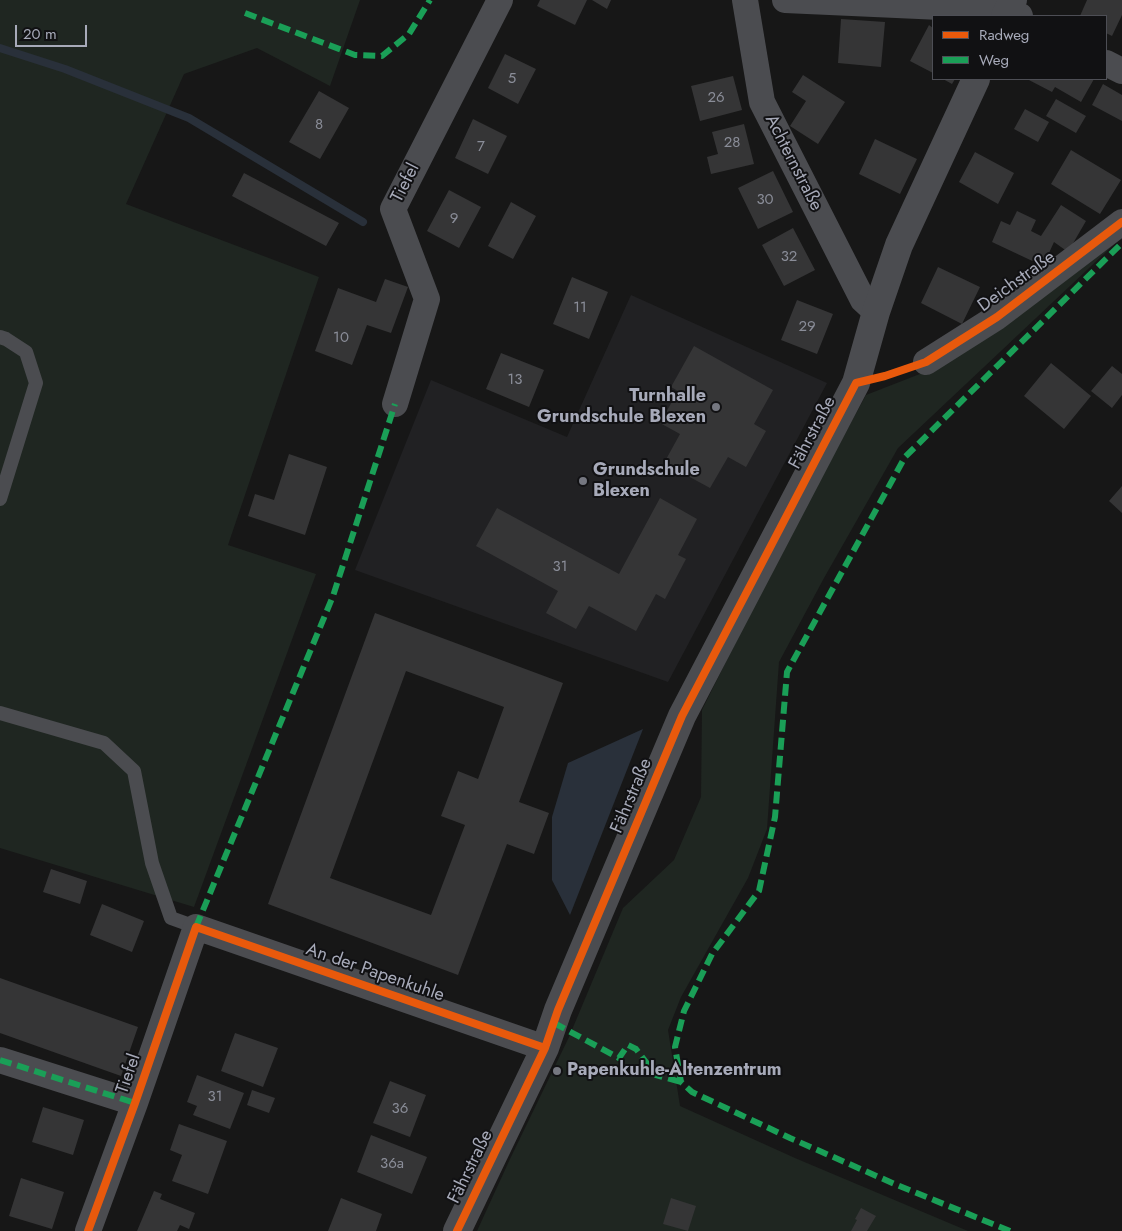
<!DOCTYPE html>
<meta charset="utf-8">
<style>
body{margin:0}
#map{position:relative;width:1122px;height:1231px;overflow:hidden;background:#171717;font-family:Jost,sans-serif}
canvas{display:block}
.legend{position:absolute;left:932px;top:15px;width:175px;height:65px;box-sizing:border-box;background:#111113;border:1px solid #4d4e55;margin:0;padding:6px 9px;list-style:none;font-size:15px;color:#a7aab9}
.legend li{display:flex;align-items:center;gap:10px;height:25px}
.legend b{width:25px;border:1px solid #4d4e55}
.scale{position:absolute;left:15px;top:25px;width:72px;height:22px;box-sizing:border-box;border:2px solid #a7aab9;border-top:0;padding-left:6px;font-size:15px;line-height:18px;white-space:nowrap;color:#a7aab9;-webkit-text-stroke:4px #111113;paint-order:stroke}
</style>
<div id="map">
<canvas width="1122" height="1231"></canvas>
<ul class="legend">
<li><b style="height:6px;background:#e8590c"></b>Radweg</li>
<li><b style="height:6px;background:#1a9f57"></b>Weg</li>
</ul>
<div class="scale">20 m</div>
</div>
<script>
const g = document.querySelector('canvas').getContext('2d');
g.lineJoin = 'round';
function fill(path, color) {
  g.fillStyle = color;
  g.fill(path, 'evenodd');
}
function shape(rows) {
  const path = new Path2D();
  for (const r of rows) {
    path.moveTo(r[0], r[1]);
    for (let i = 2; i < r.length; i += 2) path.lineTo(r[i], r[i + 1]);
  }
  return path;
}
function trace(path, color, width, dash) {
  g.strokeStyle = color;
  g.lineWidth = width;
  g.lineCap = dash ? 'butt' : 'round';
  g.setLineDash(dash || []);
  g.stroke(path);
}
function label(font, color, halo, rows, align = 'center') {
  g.font = font + ' Jost,sans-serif';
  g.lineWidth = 4;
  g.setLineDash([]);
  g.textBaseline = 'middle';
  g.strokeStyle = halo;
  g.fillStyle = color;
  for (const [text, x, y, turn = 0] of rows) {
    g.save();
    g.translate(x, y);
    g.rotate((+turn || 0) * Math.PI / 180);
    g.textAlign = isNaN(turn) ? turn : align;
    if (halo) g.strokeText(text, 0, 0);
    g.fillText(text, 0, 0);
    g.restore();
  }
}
const built = shape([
 [631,295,827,383,668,682,355,570,431,380,567,437]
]);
const green = shape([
 [0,0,360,0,330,86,257,48,184,74,126,204,319,277,228,545,316,574,194,907,0,848],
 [1122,237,898,448,824,578,779,662,767,829,748,878,681,997,668,1030,680,1106,795,1158,968,1231,477,1231,510,1159,569,1037,623,908,674,860,701,797,702,710,780,553,866,395,925,372]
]);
const water = shape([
 [643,729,570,915,552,880,552,817,568,763]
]);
const stream = shape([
 [0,48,65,69,189,118,363,222]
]);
const building = shape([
 [540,0,587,0,575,25,537,6],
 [592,0,611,0,607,9],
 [1087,0,1122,0,1122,15,1112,36,1106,33,1106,16,1080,16],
 [841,19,885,22,881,67,838,63],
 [929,25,933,28,933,73,910,61],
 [505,54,536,69,518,104,488,88],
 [803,75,845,102,818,144,790,126,806,101,792,92],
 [733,76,742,110,700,121,691,86],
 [943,79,955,79,952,84],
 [1027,79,1094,79,1081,102,1055,87,1052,92],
 [1103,84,1122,95,1122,121,1092,105],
 [319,91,349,108,320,159,289,142],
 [1056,99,1086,116,1076,133,1046,116],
 [1025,109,1049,122,1038,142,1014,129],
 [473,119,507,136,488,174,455,158],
 [744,124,754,164,711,174,707,157,718,154,712,132],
 [875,139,917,159,900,194,859,174],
 [1071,150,1121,180,1100,214,1051,184],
 [975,152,1014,173,998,204,959,182],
 [773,171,793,212,758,229,738,188],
 [244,173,339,223,326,246,232,196],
 [449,190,481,207,459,248,427,231],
 [511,202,536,216,513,259,488,246],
 [1061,205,1086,221,1068,252,1054,242,1043,266,992,242,1001,221,1010,225,1017,211,1036,220,1031,231,1041,236],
 [793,228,815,270,784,286,762,245],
 [938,267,980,287,962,324,921,303],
 [572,277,608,292,589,339,553,324],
 [385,279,408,287,391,333,367,325,352,365,315,351,338,288,376,302],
 [797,300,833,314,817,354,781,340],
 [694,346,773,390,754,424,766,431,746,467,728,457,710,488,664,463,680,434,660,423,678,391,671,387],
 [501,353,544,370,529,407,486,389],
 [1051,363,1091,396,1064,429,1024,396],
 [1112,366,1122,374,1122,395,1112,408,1091,391],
 [289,454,327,467,305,535,248,516,255,494,274,500],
 [1122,486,1122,513,1109,501],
 [660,498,697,519,678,555,686,559,665,599,656,594,636,631,589,606,576,629,546,613,558,591,476,546,497,508,619,574],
 [375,613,563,683,519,802,549,813,534,854,507,844,458,975,268,904],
 [406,671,504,707,478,779,458,771,441,816,465,825,431,915,330,878],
 [51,869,87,881,80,904,43,892],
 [102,904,144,921,132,952,90,935],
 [0,978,138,1027,121,1076,0,1033],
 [235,1033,278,1048,263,1087,221,1071],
 [197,1075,244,1093,230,1129,193,1115,197,1106,187,1102],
 [390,1081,426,1095,410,1137,373,1123],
 [252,1090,275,1098,269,1113,247,1105],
 [43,1107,84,1120,73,1155,32,1142],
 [179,1124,227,1141,208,1194,172,1181,182,1155,170,1150],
 [371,1135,427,1157,412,1194,357,1172],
 [21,1178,64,1192,52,1229,9,1216],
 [154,1191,162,1194,160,1199,195,1213,189,1229,180,1225,177,1231,137,1231],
 [341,1198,382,1214,376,1231,328,1231],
 [671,1198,696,1206,688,1231,663,1224],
 [861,1208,876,1216,867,1231,851,1231,857,1220,855,1219]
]);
const service = shape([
 [0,337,6,339,26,352,36,383,0,499],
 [0,713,104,743,134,771,152,863,171,918,196,927]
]);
const minor = shape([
 [745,0,762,102,863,300,876,312],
 [785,0,1008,10,1020,16],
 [1106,63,1122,71],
 [926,362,997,317,1122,222],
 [395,404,427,299,393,209,500,0],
 [0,1060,135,1103],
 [88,1231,135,1103,196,927,545,1048]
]);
const tertiary = shape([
 [1005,16,1013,0],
 [457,1231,545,1048,558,1010,682,716,856,383,876,312,899,245,976,79]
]);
const quiet = shape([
 [245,13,355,55,382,56,409,34,430,0],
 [196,927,333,596,395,404],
 [554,1023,619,1058,628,1045,636,1049,656,1075,681,1082],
 [0,1060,135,1103],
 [1010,1231,897,1185,790,1138,692,1092,681,1082,675,1047,684,1011,712,954,759,891,775,817,787,672,905,457,1122,243]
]);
const cycleway = shape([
 [88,1231,135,1103,196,927,545,1048],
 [457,1231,545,1048,558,1010,682,716,856,383,885,376,926,362,997,317,1122,222]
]);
const markers = [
 [716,407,5,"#757780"],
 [583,481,5,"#757780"],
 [557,1071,5,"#757780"]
];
const numberNames = [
 ["5",512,79],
 ["26",716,98],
 ["8",319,125],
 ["28",732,143],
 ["7",481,147],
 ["30",765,200],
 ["9",454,219],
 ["32",789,257],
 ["11",580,308],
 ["29",807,327],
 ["10",341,338],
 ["13",515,380],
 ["31",560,567],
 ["31",215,1097],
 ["36",400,1109],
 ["36a",392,1164]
];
const streetNames = [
 ["Achternstraße",793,163,63],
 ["Tiefel",406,183,-63],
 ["Deichstraße",1017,282,-36],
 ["Fährstraße",813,433,-62],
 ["Fährstraße",632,796,-67],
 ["An der Papenkuhle",375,973,19],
 ["Tiefel",129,1074,-71],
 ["Fährstraße",471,1167,-64]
];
const poiNames = [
 ["Turnhalle",706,397,"right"],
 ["Grundschule Blexen",706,418,"right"],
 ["Grundschule",593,471],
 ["Blexen",593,492],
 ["Papenkuhle-Altenzentrum",567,1071]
];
fill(built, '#212123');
fill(green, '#1f2621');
fill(water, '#29303a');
trace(stream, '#29303a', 8);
fill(building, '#353536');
trace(service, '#4b4c50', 14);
trace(minor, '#4b4c50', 26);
trace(tertiary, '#4b4c50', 28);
trace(quiet, '#1a9f57', 6, [12, 6]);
trace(cycleway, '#e8590c', 8);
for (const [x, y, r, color] of markers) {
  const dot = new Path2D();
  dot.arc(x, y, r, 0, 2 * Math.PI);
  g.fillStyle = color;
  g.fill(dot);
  trace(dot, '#111113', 2);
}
label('15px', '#8a8d98', null, numberNames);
label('18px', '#a7aab9', '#111113', streetNames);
label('bold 18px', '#a7aab9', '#111113', poiNames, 'left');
</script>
